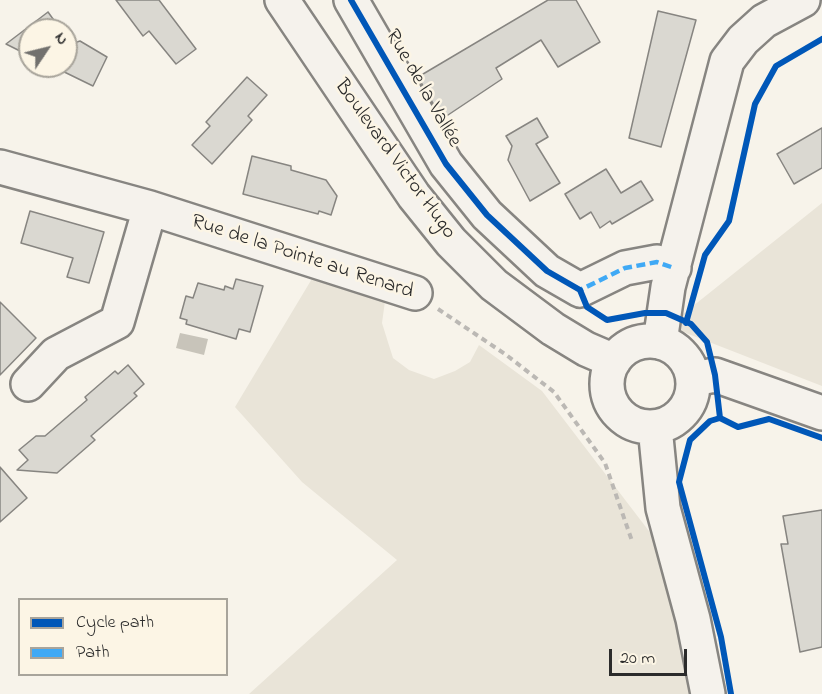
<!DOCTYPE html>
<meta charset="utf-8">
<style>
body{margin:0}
#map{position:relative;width:822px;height:694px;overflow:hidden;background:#f7f3ea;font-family:"Indie Flower",sans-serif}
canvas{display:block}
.legend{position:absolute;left:18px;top:598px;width:210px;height:78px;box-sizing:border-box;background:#fcf5e5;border:2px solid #a8a49b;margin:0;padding:8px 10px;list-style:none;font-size:18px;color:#2b2b2b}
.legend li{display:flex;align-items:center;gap:12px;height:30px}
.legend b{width:30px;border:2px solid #a8a49b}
.north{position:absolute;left:18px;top:18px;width:60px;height:60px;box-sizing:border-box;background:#fcf5e5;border:2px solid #a8a49b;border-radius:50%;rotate:55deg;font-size:16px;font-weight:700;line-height:24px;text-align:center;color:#2b2b2b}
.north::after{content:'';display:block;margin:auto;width:21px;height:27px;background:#72716e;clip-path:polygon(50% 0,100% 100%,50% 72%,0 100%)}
.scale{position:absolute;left:609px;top:649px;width:78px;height:27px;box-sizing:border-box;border:3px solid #2b2b2b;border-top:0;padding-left:8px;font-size:18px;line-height:21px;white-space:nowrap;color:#2b2b2b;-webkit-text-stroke:4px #fcf5e5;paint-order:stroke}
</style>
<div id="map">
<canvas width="822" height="694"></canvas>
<ul class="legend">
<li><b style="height:8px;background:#0057b8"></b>Cycle path</li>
<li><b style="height:8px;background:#3fa9f5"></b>Path</li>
</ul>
<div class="north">N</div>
<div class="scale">20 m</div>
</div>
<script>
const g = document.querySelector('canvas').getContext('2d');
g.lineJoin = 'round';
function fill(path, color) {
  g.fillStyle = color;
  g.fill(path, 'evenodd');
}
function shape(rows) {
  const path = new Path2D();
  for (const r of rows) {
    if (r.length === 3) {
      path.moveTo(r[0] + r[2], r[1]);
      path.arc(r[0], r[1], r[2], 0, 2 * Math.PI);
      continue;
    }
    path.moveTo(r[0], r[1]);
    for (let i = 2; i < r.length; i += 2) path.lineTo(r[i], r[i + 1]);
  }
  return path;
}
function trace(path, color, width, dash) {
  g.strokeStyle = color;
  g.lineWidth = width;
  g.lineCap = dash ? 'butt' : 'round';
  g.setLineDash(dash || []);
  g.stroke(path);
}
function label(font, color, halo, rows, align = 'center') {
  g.font = font + ' "Indie Flower",sans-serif';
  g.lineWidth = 5;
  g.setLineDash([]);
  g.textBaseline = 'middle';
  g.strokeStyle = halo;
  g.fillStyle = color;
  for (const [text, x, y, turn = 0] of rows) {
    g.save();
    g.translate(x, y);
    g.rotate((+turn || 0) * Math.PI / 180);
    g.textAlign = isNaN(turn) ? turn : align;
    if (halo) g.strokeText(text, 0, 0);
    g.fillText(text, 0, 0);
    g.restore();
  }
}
const green = shape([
 [822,203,822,386,668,326],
 [316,272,386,294,382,323,387,339,393,358,409,370,434,379,455,371,470,362,479,345,542,391,655,539,684,658,690,694,249,694,397,560,302,482,235,407]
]);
const water = shape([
 [180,333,208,339,204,355,176,348]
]);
const building = shape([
 [116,0,159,0,196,49,176,64,149,31,143,36,116,0],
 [548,0,576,0,600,42,558,67,541,40,496,68,502,79,442,119,418,77,548,0],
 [658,11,696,20,661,147,629,138,658,11],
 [48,12,61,30,30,30,30,56,6,44,48,12],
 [66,36,71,44,80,41,107,57,93,86,52,66,66,66,66,36],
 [247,77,267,95,248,116,252,120,212,164,192,145,210,126,206,122,247,77],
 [537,118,548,137,536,144,560,183,530,201,508,160,512,146,506,136,537,118],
 [822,128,822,168,794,184,777,154,822,128],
 [252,156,291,166,291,170,326,180,337,196,331,215,319,211,318,214,243,194,252,156],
 [606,169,621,193,641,181,653,200,612,224,610,221,600,228,591,212,580,219,565,194,606,169],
 [30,211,104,232,89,283,67,277,73,258,21,243,30,211],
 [236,279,263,286,250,332,239,329,236,339,186,324,187,320,180,318,186,296,193,298,198,283,224,290,225,286,233,289,236,279],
 [0,302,36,338,0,375,0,302],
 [128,365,144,384,134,393,137,396,91,436,95,440,57,473,17,470,28,460,19,450,36,436,45,436,87,400,85,397,115,371,118,374,128,365],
 [0,467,27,498,0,522,0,467],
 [822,510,822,647,800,652,781,544,788,544,783,516,822,510]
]);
const path = shape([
 [438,309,505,354,554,392,605,463,632,541]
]);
const minor = shape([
 [351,0,446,164,487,215,547,271,580,290,625,268,657,262,674,268],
 [0,167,150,208,415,293],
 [660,342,668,287,727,61,743,40,764,21,803,0],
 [694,379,715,375,822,413],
 [28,384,56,354,117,322,150,208]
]);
const major = shape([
 [282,0,414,196,451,242,494,285,553,329,586,349,614,361],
 [650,384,43],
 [655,427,663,508,693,619,708,694]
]);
const quiet = shape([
 [575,287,580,290,625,268,657,262,674,268]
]);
const cycleway = shape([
 [351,0,446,164,487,215,547,271,580,290,587,307,607,320,645,313,666,313,691,324,707,342,715,375,720,418,710,421,690,440,679,482,721,637,731,694],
 [686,323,705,255,729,221,755,104,776,66,822,39],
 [720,418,738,427,769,419,822,438]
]);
const streetNames = [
 ["Rue de la Vallée",422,89,60],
 ["Boulevard Victor Hugo",394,160,54],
 ["Rue de la Pointe au Renard",302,258,18]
];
fill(green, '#e9e4d8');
fill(water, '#c8c4ba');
fill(building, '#dad8d1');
trace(building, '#878581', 1.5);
trace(minor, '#878581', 38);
trace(major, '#878581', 38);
trace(path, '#bbb8b4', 4, [6, 4.5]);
trace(minor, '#f5f2ec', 33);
trace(major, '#f5f2ec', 33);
trace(quiet, '#3fa9f5', 4.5, [9, 4.5]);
trace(cycleway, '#0057b8', 6);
label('21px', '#2b2b2b', '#fcf5e5', streetNames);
</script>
